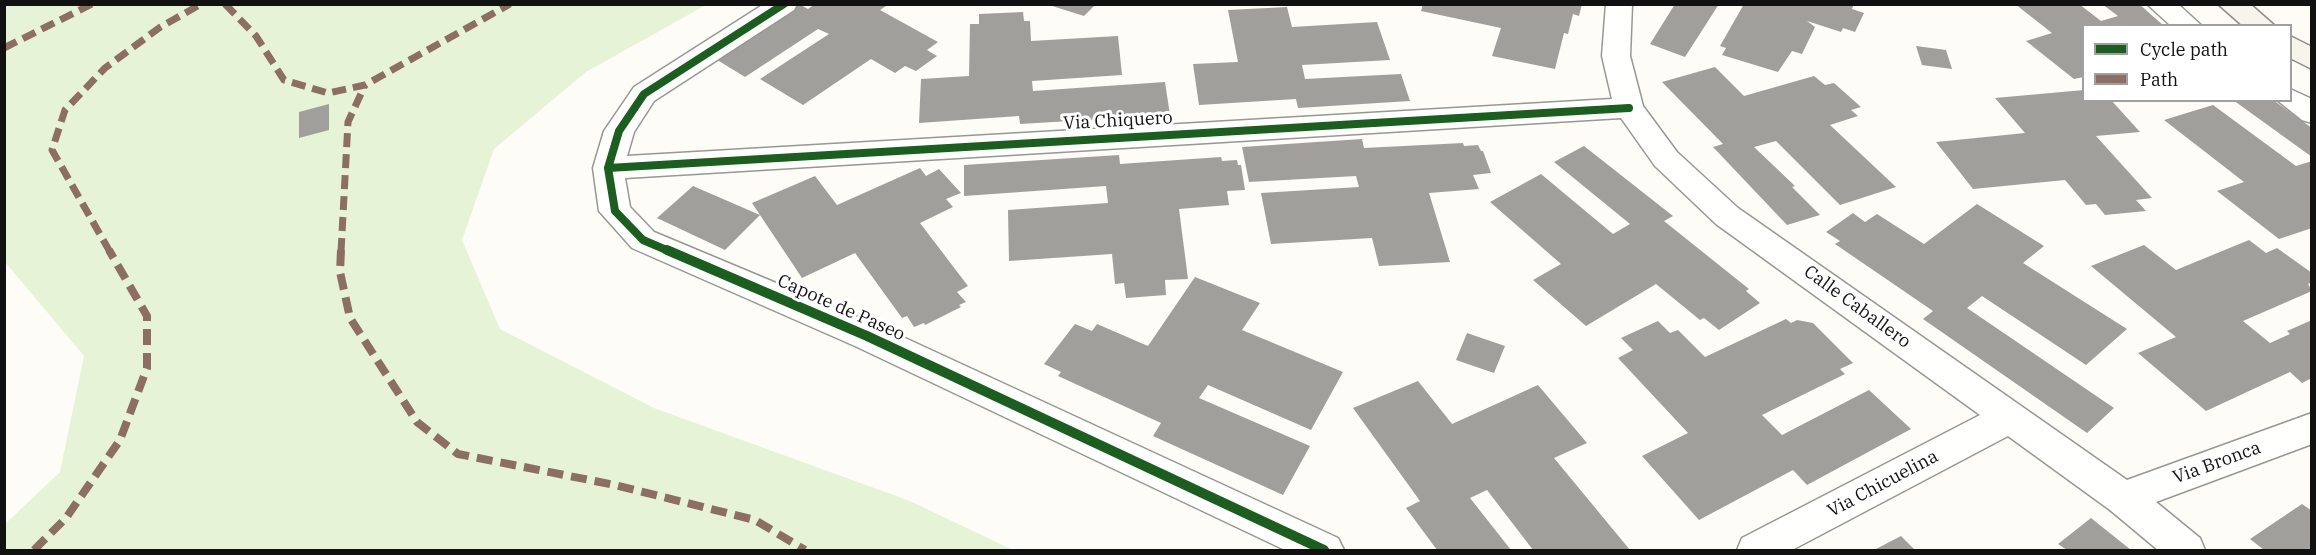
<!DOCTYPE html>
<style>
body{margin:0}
#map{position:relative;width:2316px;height:555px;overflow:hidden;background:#fdfcf7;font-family:"IBM Plex Serif",serif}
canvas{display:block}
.frame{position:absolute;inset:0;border:6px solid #111;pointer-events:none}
.legend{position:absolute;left:2082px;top:24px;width:210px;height:78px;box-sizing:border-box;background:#fff;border:2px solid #a0a0a0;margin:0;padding:8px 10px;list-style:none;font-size:18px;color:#111}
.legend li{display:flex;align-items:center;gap:12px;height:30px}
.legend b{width:30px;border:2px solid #a0a0a0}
</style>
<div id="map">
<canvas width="2316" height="555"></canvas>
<div class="frame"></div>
<ul class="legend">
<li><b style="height:8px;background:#1b5e20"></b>Cycle path</li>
<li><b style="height:8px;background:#8d6e63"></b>Path</li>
</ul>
</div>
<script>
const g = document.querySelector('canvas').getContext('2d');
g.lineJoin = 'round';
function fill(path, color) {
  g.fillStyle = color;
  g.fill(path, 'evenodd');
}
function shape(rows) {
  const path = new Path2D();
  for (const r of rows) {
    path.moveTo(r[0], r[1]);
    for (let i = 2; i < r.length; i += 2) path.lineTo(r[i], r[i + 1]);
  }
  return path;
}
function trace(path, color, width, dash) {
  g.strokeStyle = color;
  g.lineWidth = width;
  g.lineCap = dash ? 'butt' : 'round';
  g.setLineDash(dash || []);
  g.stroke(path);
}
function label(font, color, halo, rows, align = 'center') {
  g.font = font + ' "IBM Plex Serif",serif';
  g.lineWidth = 6;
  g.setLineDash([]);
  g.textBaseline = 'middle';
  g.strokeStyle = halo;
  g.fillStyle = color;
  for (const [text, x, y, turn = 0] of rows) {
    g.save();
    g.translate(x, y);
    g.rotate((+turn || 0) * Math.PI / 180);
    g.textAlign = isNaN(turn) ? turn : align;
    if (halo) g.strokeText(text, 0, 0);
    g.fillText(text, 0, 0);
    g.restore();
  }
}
const green = shape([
 [4,5,706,5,586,72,494,149,462,240,500,329,654,408,910,501,1013,550,5,550,5,524,60,472,84,356,5,262]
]);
const building = shape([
 [799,4,808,9,815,4,889,4,880,10,938,42,927,50,937,56,916,71,905,66,895,73,871,59,803,105,760,79,829,34,818,29,745,77,714,58],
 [1423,4,1582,4,1579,16,1573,14,1568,34,1564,33,1555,69,1492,56,1501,28,1421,11],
 [1675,4,1719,4,1685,57,1650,44],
 [1744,4,1854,4,1852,9,1864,13,1855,32,1843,28,1841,32,1807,21,1815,27,1802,54,1792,51,1778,72,1722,55,1726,48,1720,46],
 [2015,4,2079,4,2101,21,2118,16,2102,4,2139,4,2164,26,2084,26,2084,77,2074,79,2026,41,2052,33],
 [1049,5,1095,5,1084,16],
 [1287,7,1292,27,1377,22,1390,60,1302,65,1305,79,1401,74,1410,101,1298,108,1296,99,1199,105,1193,64,1238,62,1228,10],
 [1023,12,1024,21,1030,21,1031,41,1118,36,1122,75,1032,81,1033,91,1165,82,1170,115,1020,124,1019,116,919,123,921,79,969,76,970,24,979,24,979,14],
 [1916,46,1946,50,1952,69,1922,65],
 [1715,67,1744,96,1814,76,1825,85,1834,83,1861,107,1851,110,1858,116,1830,125,1896,187,1840,205,1776,141,1754,147,1795,186,1792,187,1820,215,1787,225,1713,147,1723,144,1662,82],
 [2084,90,2084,100,2111,100,2140,132,2096,136,2152,198,2136,200,2146,211,2105,215,2096,204,2086,205,2065,180,1973,189,1936,142,2025,133,1995,98],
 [2233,100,2273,100,2312,128,2312,157],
 [329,104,329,130,299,138,299,112],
 [2213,105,2296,166,2312,161,2312,228,2279,239,2217,191,2244,182,2164,120],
 [1362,139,1364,148,1463,143,1464,146,1478,145,1481,151,1483,151,1491,173,1473,175,1479,189,1429,193,1450,262,1379,266,1372,238,1271,244,1261,193,1359,187,1356,176,1249,182,1242,147],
 [1584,146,1673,216,1664,221,1749,289,1746,291,1760,303,1719,330,1704,318,1700,320,1656,284,1586,326,1533,280,1561,264,1490,202,1541,174,1613,234,1630,224,1554,162],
 [1119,155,1120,164,1221,157,1222,161,1237,160,1238,165,1241,165,1245,190,1227,191,1229,205,1179,209,1188,279,1165,280,1166,295,1126,298,1124,283,1115,284,1112,254,1009,261,1008,210,1108,203,1106,186,964,196,964,165],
 [920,168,926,176,939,169,961,193,946,199,953,207,920,223,968,286,957,292,966,302,959,305,961,307,925,325,924,323,914,327,907,316,902,318,855,253,802,278,752,203,815,176,837,205],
 [693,186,760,215,725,250,657,218],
 [1977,204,2044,246,2023,263,2127,329,2086,365,1982,296,1967,308,2114,408,2087,433,1923,319,1933,311,1835,244,1840,241,1826,232,1853,213,1865,222,1877,214,1924,244],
 [2249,240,2266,253,2277,248,2312,273,2312,282,2308,284,2312,291,2243,321,2270,343,2290,334,2287,331,2312,320,2312,378,2302,383,2290,372,2206,411,2138,353,2176,337,2091,266,2144,245,2176,270],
 [1195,277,1260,303,1242,330,1343,372,1311,430,1208,385,1199,398,1310,446,1283,495,1153,436,1161,423,1058,376,1061,372,1044,364,1075,324,1092,331,1097,324,1148,346],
 [1786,319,1791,323,1797,320,1813,323,1853,363,1840,369,1845,374,1762,415,1782,435,1869,390,1911,429,1807,485,1793,470,1699,520,1642,456,1688,433,1618,358,1633,350,1621,338,1658,321,1670,333,1678,330,1705,357],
 [1467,333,1505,346,1494,373,1456,360],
 [1418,381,1452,424,1538,385,1587,443,1554,458,1630,550,1533,550,1487,490,1470,498,1511,550,1437,550,1406,508,1420,501,1353,408],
 [2302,504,2312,511,2312,550,2264,550,2250,539],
 [2091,518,2131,550,2067,550,2058,544],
 [1901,536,1915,550,1874,550]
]);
const street = shape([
 [764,4,797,4,794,10,654,101,634,132,627,156,1612,99,1602,56,1606,4,1632,4,1630,56,1643,106,1677,152,1738,208,2127,480,2312,413,2312,444,2156,502,2200,538,2205,550,2158,550,2110,510,2008,436,1792,550,1737,550,1742,538,1980,415,1716,224,1655,166,1621,118,625,178,630,207,654,232,879,326,1338,538,1344,550,1285,550,855,346,632,248,599,211,593,168,604,131,634,87,764,4],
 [2147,4,2178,4,2202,26,2171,26,2147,4],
 [2290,89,2312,99,2312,123,2302,120,2277,100,2290,100,2290,89]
]);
const secondary = shape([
 [2218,4,2250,4,2275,26,2243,26,2218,4],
 [2290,36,2312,47,2312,69,2290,58,2290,36]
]);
const quietFar1 = shape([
 [225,4,256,36,284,80,328,93,365,85,510,4],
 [4,48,92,4],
 [110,252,52,150,65,110,105,68,159,28,201,4],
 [341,252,348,122,365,85]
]);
const quiet = shape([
 [341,250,340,272,350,318,417,422,458,454,615,485,755,520,805,550],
 [34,550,66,518,120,440,147,368,147,316,109,250]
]);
const cyclewayFar1 = shape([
 [608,168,1629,108],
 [671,252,643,240,615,211,608,168,619,131,644,94,784,4]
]);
const cycleway = shape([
 [667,250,867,336,1324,550]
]);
const streetNames = [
 ["Via Chiquero",1118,121,-3],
 ["Calle Caballero",1857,307,36],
 ["Capote de Paseo",841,308,24],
 ["Via Bronca",2217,463,-20],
 ["Via Chicuelina",1883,484,-28]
];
fill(green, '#e7f3d7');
fill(building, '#a19f9c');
trace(street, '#979795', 3);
trace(secondary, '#8e8d8b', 3);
fill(street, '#fffffe');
fill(secondary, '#f6f4eb');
trace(quietFar1, '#8d6e63', 7, [14, 7]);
trace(quiet, '#8d6e63', 8, [16, 8]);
trace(cyclewayFar1, '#1b5e20', 8);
trace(cycleway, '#1b5e20', 10);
label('18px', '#111', '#fff', streetNames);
</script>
